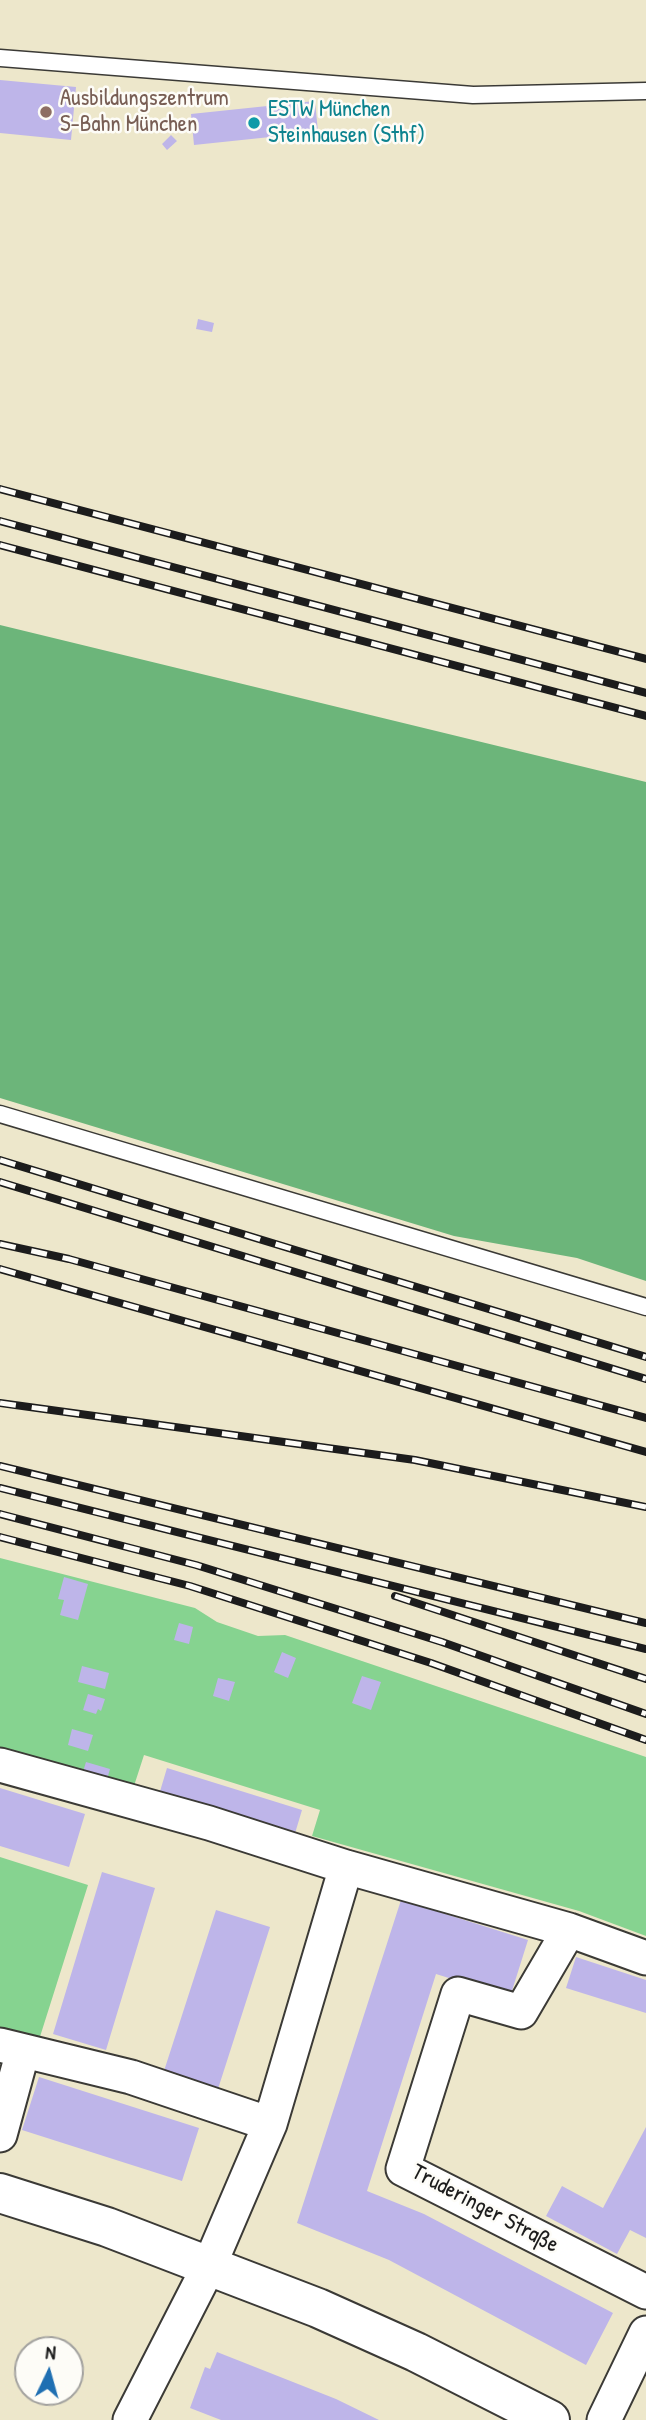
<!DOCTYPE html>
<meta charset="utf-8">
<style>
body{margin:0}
#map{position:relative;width:646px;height:2420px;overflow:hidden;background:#ede7cb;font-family:"Patrick Hand",sans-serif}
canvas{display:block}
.north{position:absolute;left:14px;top:2336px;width:70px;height:70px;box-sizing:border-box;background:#fdfcf7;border:2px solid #a3a29f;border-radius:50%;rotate:5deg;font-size:19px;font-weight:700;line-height:28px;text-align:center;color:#1c1c1c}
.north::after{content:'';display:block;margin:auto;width:24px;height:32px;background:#1f6fb2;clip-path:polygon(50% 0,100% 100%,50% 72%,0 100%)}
</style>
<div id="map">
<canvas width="646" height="2420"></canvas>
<div class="north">N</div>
</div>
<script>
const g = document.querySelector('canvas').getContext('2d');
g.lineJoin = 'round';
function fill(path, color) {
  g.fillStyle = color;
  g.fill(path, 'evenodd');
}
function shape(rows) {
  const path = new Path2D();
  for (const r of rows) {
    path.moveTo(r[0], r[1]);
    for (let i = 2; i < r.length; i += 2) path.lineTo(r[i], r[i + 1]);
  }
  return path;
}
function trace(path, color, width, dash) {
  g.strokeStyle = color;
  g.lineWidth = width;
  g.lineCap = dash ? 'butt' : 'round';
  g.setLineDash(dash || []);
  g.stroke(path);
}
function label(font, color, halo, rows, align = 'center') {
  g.font = font + ' "Patrick Hand",sans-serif';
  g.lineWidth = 5;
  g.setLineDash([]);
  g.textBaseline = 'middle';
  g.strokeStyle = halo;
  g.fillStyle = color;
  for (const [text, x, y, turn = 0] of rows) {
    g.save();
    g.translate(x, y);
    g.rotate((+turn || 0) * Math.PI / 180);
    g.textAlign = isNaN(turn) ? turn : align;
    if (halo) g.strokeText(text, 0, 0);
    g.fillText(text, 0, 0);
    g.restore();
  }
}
const green = shape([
 [0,1558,195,1608,217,1622,258,1636,285,1635,646,1757,646,1936,579,1911,312,1836,320,1810,144,1755,132,1792,0,1753],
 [0,1857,88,1885,38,2043,0,2031]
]);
const forest = shape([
 [0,625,646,782,646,1281,577,1258,454,1236,0,1098]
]);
const building = shape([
 [0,80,76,87,71,140,0,133],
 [315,101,318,132,194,145,191,114],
 [171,135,177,141,167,150,162,144],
 [198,319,214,323,212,332,196,329],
 [64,1577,88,1584,78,1620,60,1615,64,1600,58,1599],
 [179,1623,193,1627,189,1644,174,1640],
 [282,1652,296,1658,288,1678,274,1672],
 [82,1666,109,1673,105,1689,78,1682],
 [362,1676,381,1682,371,1710,352,1703],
 [218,1678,235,1682,229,1701,213,1696],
 [88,1694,105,1699,101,1711,98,1709,96,1714,83,1710],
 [72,1729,93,1735,88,1751,68,1745],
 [86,1762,110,1769,106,1783,82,1775],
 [167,1768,302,1810,293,1840,158,1798],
 [0,1788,85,1814,69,1867,0,1846],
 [102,1872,155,1888,106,2050,53,2034],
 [401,1900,528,1940,510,1997,436,1974,367,2191,424,2214,613,2313,586,2365,389,2260,297,2223],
 [216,1910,270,1927,217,2092,163,2074],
 [576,1957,646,1980,646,2013,566,1988],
 [39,2077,199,2128,182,2181,22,2130],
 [646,2127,646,2238,630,2230,617,2254,546,2216,562,2186,603,2208],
 [217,2352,336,2399,379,2420,221,2420,190,2408,205,2367,210,2369]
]);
const lane = shape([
 [0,58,473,95,646,91],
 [0,1114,646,1307]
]);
const street = shape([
 [0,1765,209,1823,346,1867,569,1930,646,1958],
 [569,1930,521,2012,458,1994,403,2169,646,2292],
 [0,2045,131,2077,270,2124],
 [0,2135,23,2051],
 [130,2420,210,2264,270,2124,346,1867],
 [604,2420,646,2333]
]);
const secondary = shape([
 [0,2193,107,2227,318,2308,416,2352,550,2420]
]);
const rail = shape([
 [0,489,646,659],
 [0,521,646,693],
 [0,545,646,716],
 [0,1160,646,1357],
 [0,1182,646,1379],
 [0,1244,69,1259,646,1418],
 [0,1269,646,1452],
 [0,1403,415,1460,646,1507],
 [0,1466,646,1623],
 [0,1488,646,1649],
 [0,1514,196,1565,442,1642,646,1714],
 [0,1537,190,1586,431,1663,646,1740],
 [395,1596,646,1679]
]);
const markers = [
 [46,112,7,"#8d6e63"],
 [254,123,7,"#0f9aa8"]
];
const educationNames = [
 ["Ausbildungszentrum",60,99],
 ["S-Bahn München",60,125]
];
const cultureNames = [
 ["ESTW München",268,110],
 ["Steinhausen (Sthf)",268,136]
];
const streetNames = [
 ["Truderinger Straße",485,2209,28]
];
fill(green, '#86d390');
fill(forest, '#6cb57a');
fill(building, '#beb5e9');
trace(lane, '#3b3a36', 19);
trace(street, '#3b3a36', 37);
trace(secondary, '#3b3a36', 42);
trace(lane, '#fff', 16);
trace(street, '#fff', 33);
trace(secondary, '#fff', 38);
trace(rail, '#1c1c1c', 8);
trace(rail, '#fdfcf7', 5, [16]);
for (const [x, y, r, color] of markers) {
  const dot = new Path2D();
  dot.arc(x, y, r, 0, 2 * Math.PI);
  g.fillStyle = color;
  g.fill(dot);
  trace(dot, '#fdfcf7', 2.5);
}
label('23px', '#785e54', '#fdfcf7', educationNames, 'left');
label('23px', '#0d838f', '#fdfcf7', cultureNames, 'left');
label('23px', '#1c1c1c', '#fdfcf7', streetNames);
</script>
